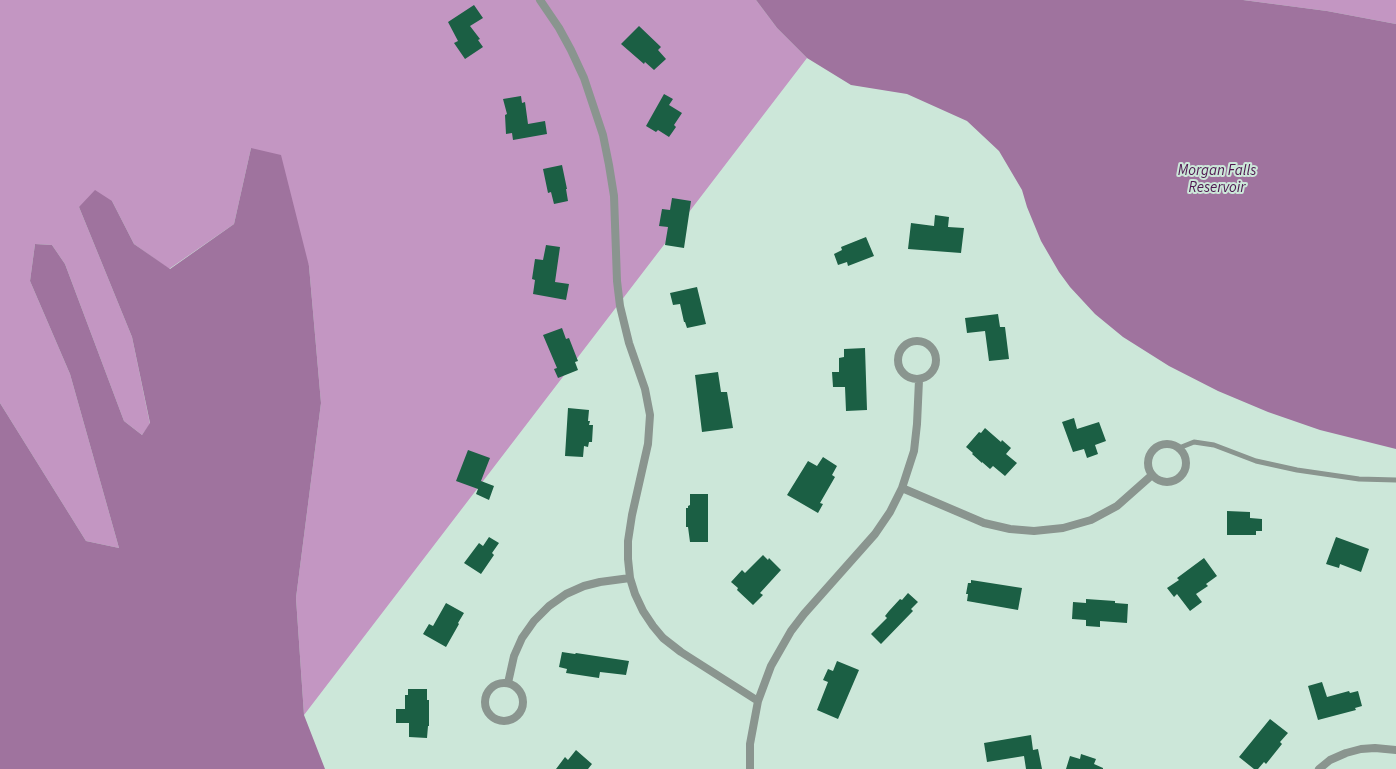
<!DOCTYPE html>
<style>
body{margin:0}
canvas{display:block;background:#cce7d9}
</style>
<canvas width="1396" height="769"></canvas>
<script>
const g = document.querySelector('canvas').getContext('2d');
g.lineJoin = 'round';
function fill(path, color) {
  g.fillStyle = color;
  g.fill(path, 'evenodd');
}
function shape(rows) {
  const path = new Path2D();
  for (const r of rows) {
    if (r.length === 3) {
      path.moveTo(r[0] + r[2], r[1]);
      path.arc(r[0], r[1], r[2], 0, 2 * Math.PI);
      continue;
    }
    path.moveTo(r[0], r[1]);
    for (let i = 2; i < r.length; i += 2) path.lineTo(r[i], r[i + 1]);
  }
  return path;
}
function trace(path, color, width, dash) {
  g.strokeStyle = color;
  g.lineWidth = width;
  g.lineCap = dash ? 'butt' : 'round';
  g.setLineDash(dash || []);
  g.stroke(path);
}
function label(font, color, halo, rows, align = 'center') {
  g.font = font + ' "Source Sans 3",sans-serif';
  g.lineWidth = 4;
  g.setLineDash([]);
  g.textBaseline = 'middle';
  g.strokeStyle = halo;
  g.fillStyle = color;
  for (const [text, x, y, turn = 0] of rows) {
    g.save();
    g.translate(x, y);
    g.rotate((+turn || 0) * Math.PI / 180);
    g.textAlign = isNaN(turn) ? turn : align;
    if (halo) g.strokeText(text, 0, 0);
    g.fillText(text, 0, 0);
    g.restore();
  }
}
const forest = shape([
 [0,0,756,0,777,28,807,58,304,715,296,598,321,403,309,266,251,148,234,224,169,269,134,244,112,201,79,207,132,337,150,424,142,435,124,421,65,264,52,245,35,244,30,281,70,374,119,548,86,541,0,403],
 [1243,0,1396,0,1396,24,1327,11]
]);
const water = shape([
 [756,0,1243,0,1327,11,1396,24,1396,449,1320,430,1268,412,1218,391,1169,366,1123,337,1095,314,1070,287,1059,272,1041,241,1027,207,1022,190,999,151,967,121,907,94,851,85,807,58,777,28],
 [251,148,281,155,309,266,321,403,296,598,304,715,325,769,0,769,0,403,86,541,119,548,70,374,30,281,35,244,52,245,65,264,124,421,142,435,150,423,132,337,79,207,95,190,112,201,134,244,170,269,234,224]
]);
const building = shape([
 [474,5,483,18,470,26,480,39,478,40,483,47,465,59,454,43,458,41,448,22],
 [639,26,661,47,658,50,666,59,654,70,645,62,644,64,621,44],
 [664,94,673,99,669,105,682,113,674,125,676,127,669,137,658,130,656,132,646,126],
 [521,96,522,103,525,102,528,124,545,121,547,134,513,140,512,133,506,134,505,115,507,114,503,99],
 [562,165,567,189,566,189,568,201,554,204,551,192,548,193,543,169],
 [672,198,691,201,684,248,665,245,668,227,659,226,662,209,670,210],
 [935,215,949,217,948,227,964,228,961,253,908,249,911,223,934,226],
 [866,237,874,256,848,266,847,262,838,265,834,254,842,250,841,247],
 [546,245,560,247,555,282,569,284,566,300,533,294,535,280,532,279,535,259,543,260],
 [697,287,706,324,687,328,685,322,684,322,680,304,673,305,670,293],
 [998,314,1000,327,1005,327,1009,359,989,361,985,331,967,333,965,318],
 [562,328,566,339,569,338,578,361,575,362,578,370,558,378,554,369,557,368,543,335],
 [865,348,867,410,846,411,845,387,833,387,832,372,839,372,839,358,844,357,844,349],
 [718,372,721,392,727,392,733,428,702,432,695,375],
 [568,408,589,410,588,421,590,421,589,425,593,425,592,442,589,442,588,447,584,446,583,457,565,456],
 [1074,418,1077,429,1099,422,1106,441,1095,445,1098,454,1087,458,1084,449,1073,452,1062,422],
 [985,428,1001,442,1002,440,1011,448,1006,454,1017,463,1005,476,993,466,990,469,982,462,982,463,972,454,973,453,966,447,979,432,981,433],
 [468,450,490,458,479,486,481,481,494,486,489,500,476,494,478,489,456,481],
 [823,457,837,466,832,475,835,477,820,503,823,504,818,513,787,495,808,461,817,466],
 [690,494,708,494,708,542,690,542,688,527,686,527,686,508,688,508,688,506,690,505],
 [1227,511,1250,512,1250,518,1262,519,1262,531,1256,531,1256,535,1227,535],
 [489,537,499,543,492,553,494,555,481,574,464,563,479,543,483,546],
 [1336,537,1369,549,1361,572,1340,564,1339,568,1326,564],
 [763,555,768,560,769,558,781,570,760,593,763,595,753,605,737,590,738,588,731,582,742,570,745,573],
 [1204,558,1217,576,1206,584,1208,586,1196,594,1202,602,1190,611,1177,594,1174,597,1167,588,1179,580,1177,578],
 [971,580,1022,588,1018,610,967,601,968,594,966,594,968,583,971,583],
 [908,593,918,602,911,609,913,611,881,644,871,634,887,618,885,616,889,611,900,599,902,600],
 [1086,599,1115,601,1115,603,1128,604,1127,623,1100,621,1100,627,1086,626,1086,620,1072,619,1073,602,1086,603],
 [446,603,464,613,458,623,459,624,446,647,423,634,429,624,433,626],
 [562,652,575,654,576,653,629,661,626,675,600,672,599,678,566,673,567,669,559,667],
 [837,661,859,670,838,719,817,710,828,682,823,680,828,669,833,671],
 [1322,682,1327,697,1349,691,1350,693,1358,691,1362,706,1355,708,1356,710,1318,720,1308,686],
 [408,689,427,689,427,700,429,700,429,726,428,726,427,738,409,737,409,723,396,723,396,709,405,709,405,695,408,695],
 [1270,719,1288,733,1280,742,1282,744,1266,764,1264,762,1258,769,1254,769,1239,757],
 [1031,735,1033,750,1038,749,1042,769,1026,769,1024,756,987,762,984,743],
 [576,750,592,764,588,769,556,769,565,757,568,760],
 [1081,754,1096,759,1094,764,1103,768,1103,769,1066,769,1070,756,1080,759]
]);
const service = shape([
 [1179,448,1194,442,1214,445,1256,461,1297,470,1359,479,1396,480]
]);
const minor = shape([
 [540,0,559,28,571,50,584,78,603,135,609,165,614,196,617,281,620,306,629,343,645,389,650,415,648,444,632,515,628,541,628,559,630,578,635,594,643,611,653,626,663,638,681,652,758,701],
 [917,360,19],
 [1167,463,19],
 [902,488,984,523,1010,529,1034,531,1063,528,1091,520,1117,506,1152,475],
 [504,702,19],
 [508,683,514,656,522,638,534,621,549,606,566,594,584,586,600,582,630,578],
 [750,769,750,744,758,701,771,666,791,631,804,614,875,534,890,512,902,488,914,451,917,424,919,380],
 [1319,769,1330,760,1346,753,1361,749,1375,748,1396,750]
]);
const waterNames = [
 ["Morgan Falls",1217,172],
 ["Reservoir",1217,189]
];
fill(forest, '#c396c2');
fill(water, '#9f739e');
fill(building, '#1b5f44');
trace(service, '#8a958f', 5);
trace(minor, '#8a958f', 8);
label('italic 15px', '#4f1850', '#cce7d9', waterNames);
</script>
